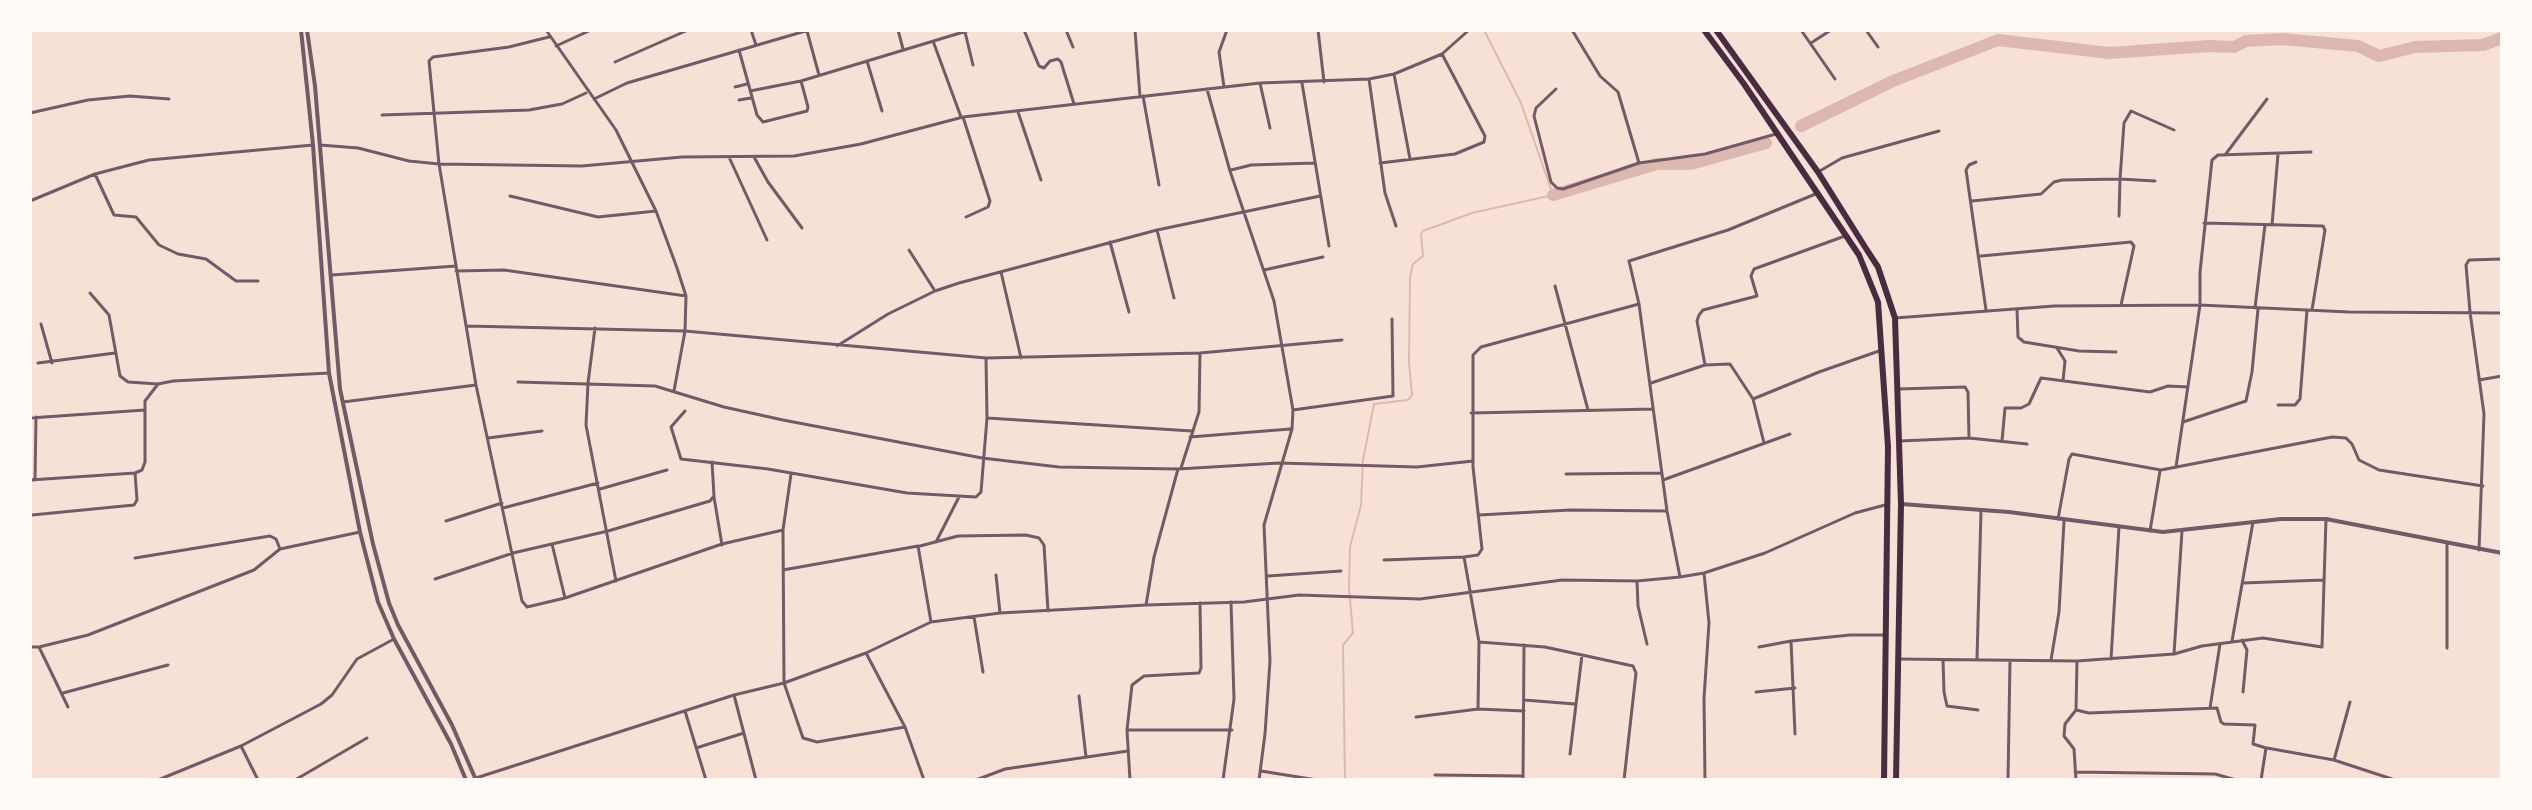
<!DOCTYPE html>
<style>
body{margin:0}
#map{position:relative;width:2532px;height:810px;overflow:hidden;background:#f7e1d7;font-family:Quicksand,sans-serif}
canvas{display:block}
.frame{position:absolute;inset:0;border:32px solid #fffaf5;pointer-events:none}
</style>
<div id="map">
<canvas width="2532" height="810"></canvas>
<div class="frame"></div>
</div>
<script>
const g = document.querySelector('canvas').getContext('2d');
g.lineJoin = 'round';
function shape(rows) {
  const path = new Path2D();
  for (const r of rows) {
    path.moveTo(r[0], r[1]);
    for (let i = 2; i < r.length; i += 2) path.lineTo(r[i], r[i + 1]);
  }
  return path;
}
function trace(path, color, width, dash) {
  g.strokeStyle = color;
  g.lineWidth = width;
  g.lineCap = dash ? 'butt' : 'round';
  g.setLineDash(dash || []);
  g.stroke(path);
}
const stream = shape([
 [1345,780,1343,645,1353,633,1349,588,1350,547,1361,505,1363,460,1374,404,1408,400,1412,395,1409,362,1410,277,1413,264,1423,256,1421,234,1423,231,1472,213,1553,195,1521,103,1484,30]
]);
const river = shape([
 [1801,126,1893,81,1998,40,2109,53,2209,46,2234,47,2246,41,2282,39,2358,46,2379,56,2415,47,2483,45,2502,38],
 [1553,195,1657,164,1691,164,1766,143]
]);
const minor = shape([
 [546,30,616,130,656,211,677,268,686,296,685,331,674,391],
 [751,30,756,45],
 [898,30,903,49],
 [1024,30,1039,66,1044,68,1050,61,1058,59,1061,62,1074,104],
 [1066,30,1073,47],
 [1135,30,1140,97],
 [1318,30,1324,82],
 [1572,30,1600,76,1618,92,1639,163],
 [1801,30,1835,79],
 [1866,30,1878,47],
 [807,31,819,75],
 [965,32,973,65],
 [933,41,961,117],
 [1811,43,1831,30],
 [556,46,591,30],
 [739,50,757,115,763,122,807,111,808,107,801,81],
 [867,61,882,111],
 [615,62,688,30],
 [1394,74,1410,159],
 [1369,79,1385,193,1396,226],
 [1260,83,1270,128],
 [1302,83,1329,246],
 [735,87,747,84],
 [1224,87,1219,52,1227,30],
 [1207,89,1230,171,1274,301,1293,410,1292,429,1264,525,1270,661,1265,734,1259,780],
 [1556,89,1536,108,1534,116,1551,182,1557,188,1563,189,1639,163,1705,154,1776,134],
 [750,91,801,81,970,30],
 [1143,96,1159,185],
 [594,99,627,83,809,30],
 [739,100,751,98],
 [1018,112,1041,180],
 [30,113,88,100,130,96,169,99],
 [382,115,529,110,562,104,586,93],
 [963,117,990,201,988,207,966,217],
 [320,145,358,148,409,161,439,164,582,166,682,157,794,156,861,144,963,117,1260,83,1369,79,1394,74,1442,54,1469,30],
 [2225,155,2267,99],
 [729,157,767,240],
 [754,157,768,182,802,228],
 [1976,162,1969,165,1966,170,1986,310],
 [1380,163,1455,154,1484,142,1485,136,1442,54],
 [1231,170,1251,165,1315,163],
 [1818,172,1842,158,1939,131],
 [95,174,114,215,136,217,159,245,178,254,206,259,236,281,258,281],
 [510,196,598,217,656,211],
 [30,201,95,174,149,160,313,145],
 [1972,201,2041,194,2054,182,2062,180,2120,179,2124,123,2131,111,2174,130],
 [2119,216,2120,179,2155,181],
 [2204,223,2323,226,2325,230,2312,310],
 [2272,225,2278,154],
 [1157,230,1174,298],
 [1110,242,1129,312],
 [909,250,935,291],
 [1981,256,2131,242,2134,246,2121,305],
 [1264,270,1323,257],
 [456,271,504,270,686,296],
 [1001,272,1021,358],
 [332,275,456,266],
 [1555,286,1588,410],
 [90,293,109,315,120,376,128,382,158,384],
 [2255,308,2265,225],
 [2017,309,2018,337,2024,342,2079,351,2116,352],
 [1895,318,2054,306,2200,305,2349,312,2502,313],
 [41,324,52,363],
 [467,326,685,331,986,358,987,418,981,492,976,497,907,493,768,469,681,459,671,427,685,411],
 [595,328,588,383,586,425,616,581],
 [837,346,888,314,935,291,959,283,1157,230,1320,196],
 [2057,348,2065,361,2063,381],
 [986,358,1200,353,1342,340],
 [38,363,115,353],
 [1705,365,1730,364,1753,399],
 [2479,380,2502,376],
 [518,382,655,386,724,407,783,420,982,458,1059,467,1178,469,1279,463,1417,467,1473,461],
 [1651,383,1705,365,1697,321,1699,315,1703,310,1757,296,1751,276,1754,269,1845,236],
 [476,385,522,601,527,607,565,598,722,544,783,530],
 [1899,389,1965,387,1968,392,1969,438],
 [343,402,476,385,439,164,429,61,433,57,509,47,549,37],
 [2278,405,2295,405,2300,399,2307,310],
 [1293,410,1393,396,1392,319],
 [1471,413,1653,409],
 [30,418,145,410],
 [987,418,1192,431],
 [2183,422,2246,401,2252,372,2258,309],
 [1190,437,1290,429],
 [488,438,542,431],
 [1900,441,1969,438,2027,444],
 [2002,441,2005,408,2021,408,2029,404,2041,378,2150,392,2168,386,2188,387],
 [1764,443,1753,399,1819,372,1879,351],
 [2176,467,2200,305,2200,272,2212,160,2218,155,2311,152],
 [1181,468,1199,412,1200,353],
 [791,474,783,530,784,683,803,738,817,742,905,727],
 [1566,474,1662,473],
 [30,480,135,473,142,470,145,462,145,401,158,384,173,381,329,373],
 [35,480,36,417],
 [1663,480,1790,434],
 [600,489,667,470],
 [714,497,722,545],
 [503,508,598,483],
 [32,515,134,505,137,500,135,473],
 [1479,515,1570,510,1667,511],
 [2058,519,2069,459,2072,454,2161,470,2332,437,2346,438,2352,444,2359,460,2379,470,2483,486],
 [446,521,502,503],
 [2150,531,2160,471],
 [936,542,959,497],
 [2447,543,2447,648],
 [552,544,565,598],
 [920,546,958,536,1026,535,1039,538,1044,545,1048,611],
 [2479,550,2484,414,2470,312,2466,265,2469,260,2502,259],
 [135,558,270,536,276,539,280,549],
 [1384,560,1464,557],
 [783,570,918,546,931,622],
 [1704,573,1709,623,1704,698,1705,780],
 [996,575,1000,613],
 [1268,576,1341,571],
 [1680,577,1667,511,1639,304,1629,261,1728,230,1818,193],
 [435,579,513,553,608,531,710,501,714,496,712,462],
 [1637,581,1638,606,1647,644],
 [2243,583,2323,580],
 [1146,605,1154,557,1178,469],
 [974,617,983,672],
 [2242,640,2247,650,2243,692],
 [1791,641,1795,734],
 [2232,641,2253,522],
 [1479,642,1545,647,1633,666,1636,673,1624,780],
 [30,647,39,647,88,635,254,570,280,549,360,532],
 [39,647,68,707],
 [1759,647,1791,641,1850,635,1886,635],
 [866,653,905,727,924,780],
 [2174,654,2182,531],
 [1898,659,2077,661,2174,654,2202,646,2263,638,2322,647,2326,519],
 [1977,659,1981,511],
 [2111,659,2119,527],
 [1943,660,1944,692,1947,706,1978,710],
 [2051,660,2059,612,2064,521],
 [1756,692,1795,688],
 [63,693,168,665],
 [734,695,756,780],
 [1079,696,1086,757],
 [1524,700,1575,704],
 [2210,708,2220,644],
 [2076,710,2089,713,2217,708,2221,722,2224,724,2255,725,2253,744,2266,748,2261,780],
 [685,711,706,780],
 [1524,711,1478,709,1479,642,1464,557,1478,555,1482,549,1473,467,1473,355,1481,347,1639,304],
 [1416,717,1478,709],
 [1127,730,1232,730],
 [241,746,258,780],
 [696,748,744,733],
 [2267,748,2334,760,2395,780],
 [1570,754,1582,655],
 [2334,760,2350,702],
 [1261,771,1317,780],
 [2075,772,2215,774,2236,780],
 [1435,775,1523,776],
 [476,778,734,695,784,683,866,653,931,622,1000,613,1146,605,1244,602,1299,595,1420,599,1562,580,1637,581,1680,577,1704,573,1765,553,1855,513,1885,505],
 [158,780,241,746,321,704,332,695,357,659,394,639],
 [295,780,367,738],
 [976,780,1005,769,1128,751],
 [1130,780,1127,730,1132,685,1144,676,1199,673,1201,668,1200,603],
 [1223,780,1234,699,1231,602],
 [1523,780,1524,645],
 [2008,780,2010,661],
 [2076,780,2074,749,2064,736,2065,724,2076,710,2077,661]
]);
const tertiary = shape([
 [301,30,313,145,329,373,360,532,378,602,394,639,451,744,466,780],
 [307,30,315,86,340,389,373,544,389,603,398,625,452,725,476,780],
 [1901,504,2009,512,2163,532,2281,519,2326,519,2502,553]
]);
const trunk = shape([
 [1704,30,1744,84,1859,255,1878,302,1888,447,1884,780],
 [1716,30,1818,172,1865,247,1878,267,1895,318,1901,504,1896,780]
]);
trace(stream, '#dcb8b0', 2);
trace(river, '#dcb8b0', 12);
trace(minor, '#755966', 3);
trace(tertiary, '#755966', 4);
trace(trunk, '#4a2c40', 6);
</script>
